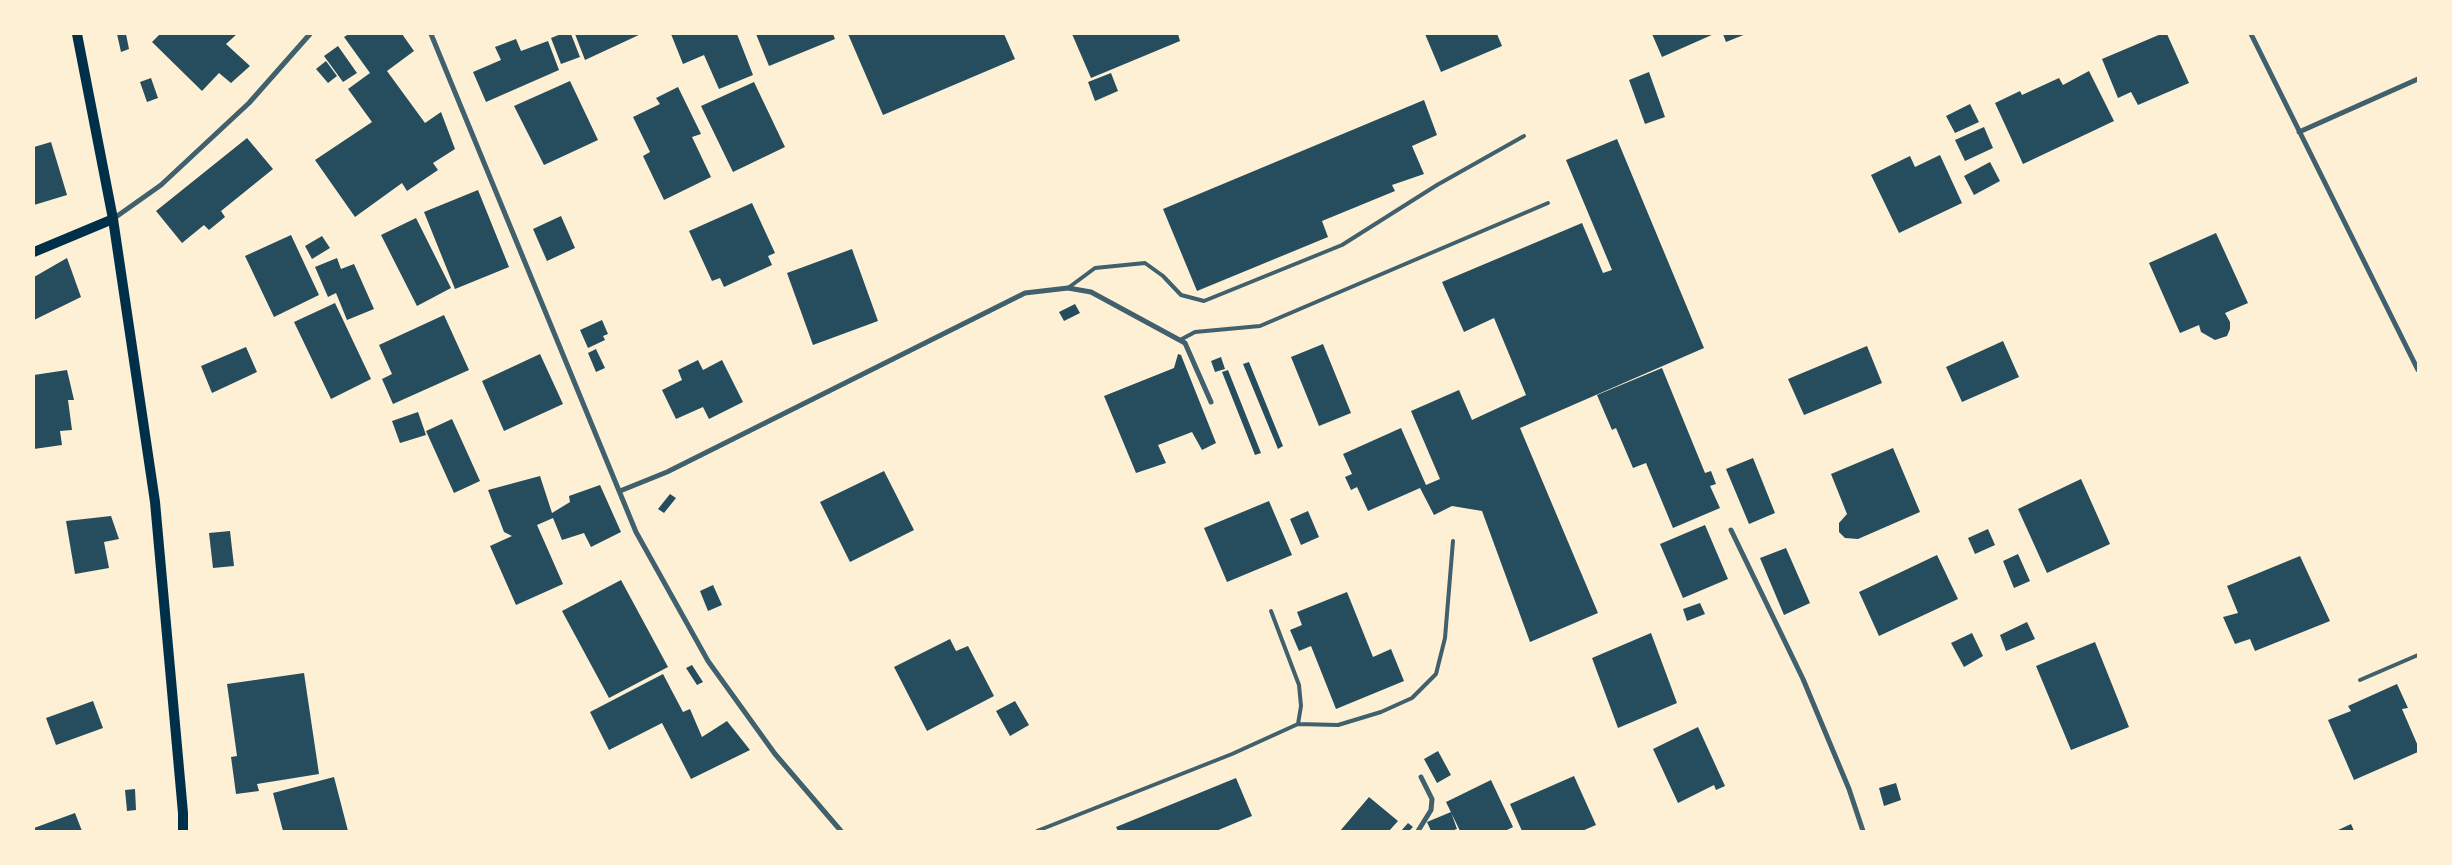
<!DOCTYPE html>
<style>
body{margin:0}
#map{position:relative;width:2452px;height:865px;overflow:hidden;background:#fdf0d5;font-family:"Golos Text",sans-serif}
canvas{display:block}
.frame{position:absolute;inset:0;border:35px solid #fdf0d5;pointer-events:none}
</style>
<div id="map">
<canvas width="2452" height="865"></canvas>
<div class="frame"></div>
</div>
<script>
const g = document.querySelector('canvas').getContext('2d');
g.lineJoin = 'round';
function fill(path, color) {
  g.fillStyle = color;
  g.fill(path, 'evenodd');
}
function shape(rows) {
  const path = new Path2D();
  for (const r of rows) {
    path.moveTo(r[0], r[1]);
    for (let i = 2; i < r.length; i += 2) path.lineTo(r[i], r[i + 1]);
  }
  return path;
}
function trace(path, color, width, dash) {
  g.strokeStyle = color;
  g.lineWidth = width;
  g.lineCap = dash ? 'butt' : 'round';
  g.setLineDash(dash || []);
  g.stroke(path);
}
const building = shape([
 [117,34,126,34,129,49,121,52],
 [160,34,237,34,226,44,250,66,231,83,219,73,202,91,152,42],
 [349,34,402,34,414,51,387,71,425,123,441,112,455,149,433,163,438,170,407,191,402,183,355,217,315,160,372,122,348,89,370,73,344,37],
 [561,34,571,34,580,57,561,64,551,38],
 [575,34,641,34,585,60],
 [671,34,737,34,753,75,719,89,704,55,683,64],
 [756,34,833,34,835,39,769,66],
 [848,34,1004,34,1015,59,883,115],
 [1072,34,1178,34,1180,41,1091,78],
 [1425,34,1497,34,1502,46,1441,72],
 [1652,34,1714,34,1662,57],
 [1723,34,1746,34,1726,42],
 [2161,34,2167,34,2189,83,2138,105,2131,92,2118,98,2102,59],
 [516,39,521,51,548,41,559,70,486,102,473,72,501,60,495,47],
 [338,46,357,73,343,82,324,56],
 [326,61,337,76,328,83,316,69],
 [2089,71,2114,121,2023,164,1995,103,2020,91,2022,95,2059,78,2063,85],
 [1649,72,1665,117,1645,124,1629,80],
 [1111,73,1118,91,1095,101,1088,82],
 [151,78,158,98,147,102,140,82],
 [570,81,598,140,544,165,514,106],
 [754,82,785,147,733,172,701,106],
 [678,87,701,134,692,137,711,177,664,200,643,156,650,152,633,117,660,104,656,98],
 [1424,100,1437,135,1412,146,1424,174,1392,185,1395,191,1322,221,1328,237,1197,291,1163,209],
 [1970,104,1979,122,1955,133,1946,116],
 [1984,127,1993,148,1965,161,1955,140],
 [247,138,273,169,221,211,225,217,209,230,204,225,182,243,156,211],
 [1617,139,1704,348,1520,428,1598,613,1530,642,1482,511,1452,506,1434,515,1420,488,1368,511,1357,487,1351,490,1345,477,1352,474,1343,454,1401,428,1426,485,1440,479,1411,411,1459,390,1472,420,1526,395,1494,318,1464,332,1442,282,1582,223,1603,273,1612,270,1566,160],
 [51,142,67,195,34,205,34,147],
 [1940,155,1962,203,1899,233,1871,175,1910,156,1915,167],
 [1990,162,2000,181,1974,195,1964,176],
 [478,190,509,267,455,289,424,212],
 [752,203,775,253,768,256,772,265,724,287,720,278,712,281,689,231],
 [561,216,575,248,547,261,533,229],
 [416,218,451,288,417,306,381,235],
 [2216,233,2248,303,2225,313,2230,322,2230,329,2227,336,2215,340,2201,332,2199,325,2180,333,2149,263],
 [291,235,319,295,274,317,245,256],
 [322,236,330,248,312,259,305,246],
 [852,249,878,321,813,345,787,273],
 [67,258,81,297,34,320,34,277],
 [337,258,341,269,354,264,374,309,347,320,336,293,328,297,315,267],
 [335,303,371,379,331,399,294,322],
 [1075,304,1080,313,1064,321,1059,312],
 [444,315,469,370,393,404,382,379,392,374,379,345],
 [602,320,608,334,603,336,605,340,588,348,580,330],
 [2003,341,2019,377,1962,402,1946,367],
 [1323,344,1351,413,1319,426,1291,357],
 [1867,346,1882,383,1804,415,1788,379],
 [246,347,257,372,212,393,201,366],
 [596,349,605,368,596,372,588,353],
 [540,354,563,404,504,431,482,381],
 [1178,354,1181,355,1216,443,1202,450,1192,432,1158,445,1166,463,1136,473,1104,396,1174,368],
 [1221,357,1225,369,1215,372,1211,361],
 [698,360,703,370,722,360,743,402,709,419,703,407,676,419,662,390,682,380,678,370],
 [1249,362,1283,446,1278,449,1243,364],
 [1662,368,1705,473,1711,471,1716,484,1710,486,1720,508,1673,528,1646,463,1633,468,1616,428,1612,430,1597,395],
 [67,370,74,400,68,400,72,430,60,431,62,445,34,449,34,375],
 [1228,370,1261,453,1255,455,1222,372],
 [418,412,426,435,400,443,392,421],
 [452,419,480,481,454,493,426,431],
 [1893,448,1920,512,1858,539,1845,538,1839,532,1839,523,1847,514,1831,474],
 [1753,458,1775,513,1749,524,1726,469],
 [884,471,914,530,850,562,820,502],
 [540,476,552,513,570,502,569,496,600,485,621,532,591,547,584,533,562,540,553,518,537,525,563,584,516,605,490,546,512,536,504,532,488,490],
 [2081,479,2110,544,2047,573,2018,509],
 [670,494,676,498,664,513,658,509],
 [1269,501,1292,555,1227,582,1204,528],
 [1308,511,1319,537,1301,545,1290,519],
 [111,516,119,539,104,542,109,568,75,574,66,521],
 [1705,525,1728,579,1683,598,1660,544],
 [1988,529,1995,545,1975,554,1968,538],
 [230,531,234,566,213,568,209,533],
 [1786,548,1810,603,1784,615,1760,558],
 [2018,554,2030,581,2014,588,2003,561],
 [1937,555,1958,599,1879,636,1859,592],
 [2300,556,2330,621,2255,651,2250,639,2235,644,2223,617,2238,613,2227,586],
 [621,580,668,667,609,698,562,611],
 [713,585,722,605,708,611,700,591],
 [1347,592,1373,657,1391,649,1404,681,1336,709,1311,646,1299,651,1290,630,1302,625,1297,612],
 [1700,603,1705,614,1687,621,1683,609],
 [2027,622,2035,639,2006,651,2000,635],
 [1651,633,1677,703,1618,728,1592,658],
 [1972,633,1983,656,1964,667,1951,643],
 [950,639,956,651,968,646,994,696,927,731,894,667],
 [2095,642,2129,727,2071,750,2036,666],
 [692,665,703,682,697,685,686,668],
 [304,673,319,774,257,784,259,791,236,794,231,757,237,756,227,684],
 [663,674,683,712,690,709,702,737,727,721,750,750,691,779,662,723,609,750,590,712],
 [2397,684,2408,708,2402,709,2418,746,2418,752,2354,780,2328,720,2351,711,2348,706],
 [93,701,103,728,56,745,46,718],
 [1015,701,1029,725,1010,736,996,711],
 [1698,727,1725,786,1716,790,1714,785,1678,803,1653,749],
 [1438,751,1451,775,1437,783,1424,759],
 [1574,776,1596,825,1582,831,1522,831,1510,804],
 [334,777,348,831,283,831,273,793],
 [1236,778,1252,816,1216,831,1118,831,1116,827],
 [1491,780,1513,827,1505,831,1460,831,1446,802],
 [1896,783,1901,800,1884,806,1879,788],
 [135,789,136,810,127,811,125,790],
 [1369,797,1398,821,1389,831,1340,831],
 [1451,812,1457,829,1451,831,1431,831,1427,822],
 [75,813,82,831,34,831,34,828],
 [1408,823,1413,827,1409,831,1401,831],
 [2351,824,2354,831,2336,831]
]);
const service = shape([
 [1068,288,1095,268,1145,263,1163,276,1181,295,1204,301,1342,245,1437,185,1524,136],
 [1180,340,1195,332,1260,326,1548,203],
 [1271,611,1299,685,1301,706,1298,724],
 [2360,680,2418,655],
 [1037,831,1232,754,1298,724,1338,725,1381,712,1412,698,1436,674,1445,638,1453,541]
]);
const minor = shape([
 [431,34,636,532,708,661,775,754,841,831],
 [2251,34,2418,370],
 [2299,132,2418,79],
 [113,219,161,185,249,103,310,34],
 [620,491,667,472,1025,293,1068,288,1091,292,1185,343,1211,402],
 [1731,530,1803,679,1849,789,1863,831],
 [1418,831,1431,810,1432,799,1421,777]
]);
const secondary = shape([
 [77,34,113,219,155,502,183,813,183,831],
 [34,252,113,219]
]);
fill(building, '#264d5e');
trace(service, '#3f606c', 4);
trace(minor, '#3f606c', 5);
trace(secondary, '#003049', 10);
</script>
